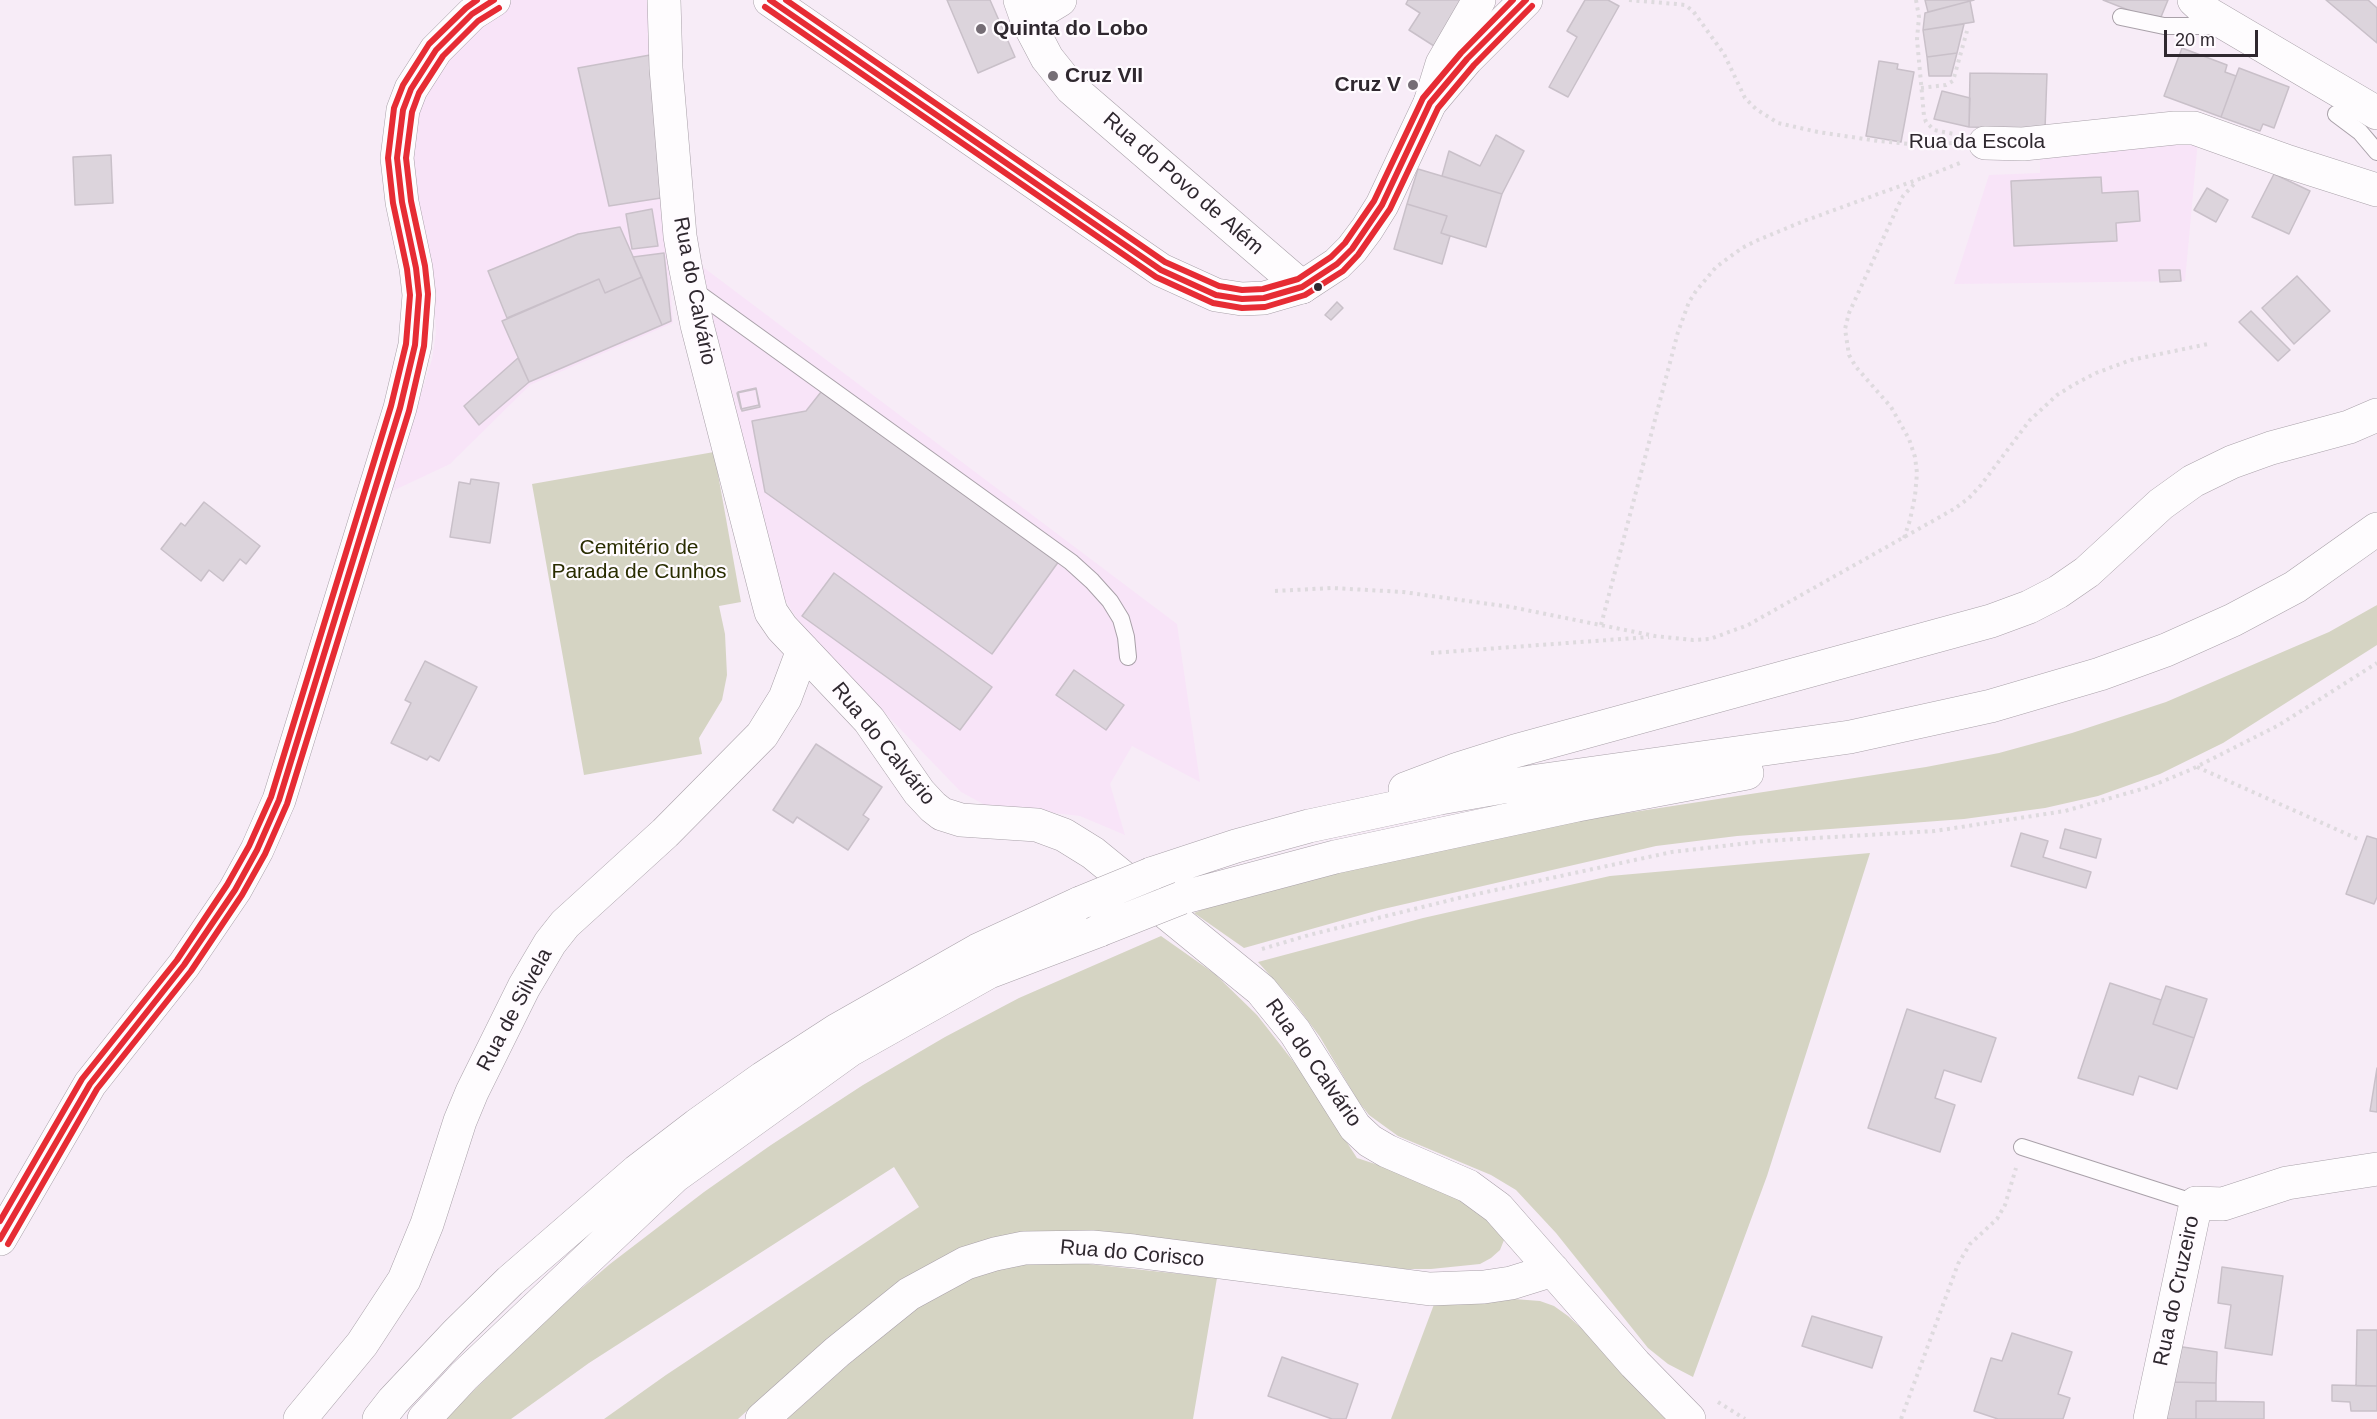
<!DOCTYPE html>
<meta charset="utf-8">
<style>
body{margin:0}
#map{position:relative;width:2377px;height:1419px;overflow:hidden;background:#f7ecf7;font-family:Helvetica,sans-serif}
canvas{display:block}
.scale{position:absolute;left:2164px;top:30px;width:94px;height:27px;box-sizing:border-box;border:3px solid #2f282f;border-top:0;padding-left:8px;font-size:18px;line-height:21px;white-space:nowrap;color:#2f282f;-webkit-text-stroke:4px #fffbff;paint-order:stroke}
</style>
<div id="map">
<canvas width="2377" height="1419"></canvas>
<div class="scale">20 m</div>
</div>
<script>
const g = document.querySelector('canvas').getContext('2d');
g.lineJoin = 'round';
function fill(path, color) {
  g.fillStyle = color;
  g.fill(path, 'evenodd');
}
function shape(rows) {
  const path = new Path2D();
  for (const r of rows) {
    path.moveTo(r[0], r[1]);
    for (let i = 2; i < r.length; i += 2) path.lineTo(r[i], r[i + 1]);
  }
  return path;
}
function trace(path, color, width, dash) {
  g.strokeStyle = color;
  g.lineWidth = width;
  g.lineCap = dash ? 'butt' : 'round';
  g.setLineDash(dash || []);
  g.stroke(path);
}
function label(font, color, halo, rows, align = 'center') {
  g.font = font + ' Helvetica,sans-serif';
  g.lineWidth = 4.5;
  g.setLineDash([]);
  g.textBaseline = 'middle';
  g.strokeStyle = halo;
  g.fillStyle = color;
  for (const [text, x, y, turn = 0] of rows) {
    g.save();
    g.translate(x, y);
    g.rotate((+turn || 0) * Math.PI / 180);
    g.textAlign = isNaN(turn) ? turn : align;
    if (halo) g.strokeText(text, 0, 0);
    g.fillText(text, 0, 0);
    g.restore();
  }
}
const built = shape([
 [509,0,649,0,673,323,530,385,450,464,384,495,424,385,432,359,436,333,433,281,410,172,423,86],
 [2198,140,2185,281,1954,284,1989,175,2040,173,2040,157],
 [695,261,1177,624,1200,782,1132,746,1110,784,1125,835,1080,816,985,805,961,792,803,628,783,597]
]);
const green = shape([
 [714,452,741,602,719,606,725,634,727,675,722,700,699,738,702,754,584,775,532,484],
 [2377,605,2377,645,2223,743,2160,774,2098,796,2045,808,1964,819,1737,836,1656,846,1379,910,1244,948,1194,913,1236,896,1471,837,1926,767,1999,753,2072,733,2166,702,2329,632],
 [1870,853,1767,1176,1693,1377,1668,1364,1648,1348,1556,1233,1516,1190,1491,1175,1398,1136,1369,1115,1358,1101,1320,1037,1293,1001,1258,962,1423,918,1610,876],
 [1161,936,1215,974,1257,1015,1300,1070,1357,1158,1448,1188,1476,1202,1504,1240,1500,1250,1491,1258,1480,1264,1431,1269,1404,1269,1113,1235,871,1305,821,1344,738,1419,604,1419,666,1375,919,1207,894,1167,589,1363,511,1419,445,1419,548,1317,610,1264,704,1192,771,1145,863,1085,945,1037,1019,998],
 [1070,1262,1217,1278,1193,1419,787,1419,894,1324,949,1284,1019,1263],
 [1501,1298,1540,1301,1554,1306,1568,1316,1619,1363,1671,1419,1391,1419,1436,1299]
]);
const building = shape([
 [947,0,990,0,1015,57,978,73,947,0],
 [1408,0,1465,0,1434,46,1409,30,1420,13,1406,4,1408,0],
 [1585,0,1608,0,1619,6,1568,97,1549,87,1577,37,1567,31,1585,0],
 [1925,0,1974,0,1928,12,1925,0],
 [2103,0,2168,0,2161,17,2136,13,2103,0],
 [2326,0,2368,0,2377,8,2377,43,2326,0],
 [1970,1,1974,22,1923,30,1925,13,1970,1],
 [1964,24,1957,53,1927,57,1923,30,1964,24],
 [2182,48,2227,65,2225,72,2236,76,2221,117,2164,96,2182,48],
 [1957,53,1951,76,1929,76,1927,57,1957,53],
 [650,55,661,198,609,206,578,68,650,55],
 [1879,61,1898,64,1897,69,1914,72,1901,142,1866,136,1879,61],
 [2239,68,2289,87,2274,128,2263,124,2260,131,2221,117,2239,68],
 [1970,73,2047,74,2045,129,1969,127,1970,73],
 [1942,91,1970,98,1969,127,1934,119,1942,91],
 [1496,135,1524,151,1502,194,1442,176,1449,151,1480,166,1496,135],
 [111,155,113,203,75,205,73,157,111,155],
 [1418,169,1502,194,1486,247,1441,233,1447,216,1407,204,1418,169],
 [2274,174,2310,191,2289,234,2252,217,2274,174],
 [2101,177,2102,193,2138,191,2140,221,2116,223,2117,241,2014,246,2011,181,2101,177],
 [2207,188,2228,200,2216,222,2194,210,2207,188],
 [1407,204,1447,216,1441,233,1450,236,1442,264,1394,249,1407,204],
 [652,209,658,246,632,249,626,214,652,209],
 [620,227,642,277,605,293,599,279,507,318,488,271,578,234,620,227],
 [664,253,671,321,662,325,633,257,664,253],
 [2159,270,2180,270,2181,281,2160,282,2159,270],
 [2297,276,2330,311,2294,344,2262,308,2297,276],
 [642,277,662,325,529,382,502,321,599,279,605,293,642,277],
 [1337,302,1343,308,1331,320,1325,315,1337,302],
 [2251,311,2290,350,2278,361,2239,322,2251,311],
 [518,358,529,382,479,425,464,406,518,358],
 [756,388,760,407,742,411,738,392,756,388],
 [756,389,759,405,741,409,737,393,756,389],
 [821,392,1059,561,992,654,765,492,752,421,806,411,821,392],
 [471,479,499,483,490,543,450,537,459,482,470,484,471,479],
 [204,502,260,546,246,564,240,559,223,581,209,570,201,581,161,549,181,523,185,526,204,502],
 [834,573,992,687,960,730,802,616,834,573],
 [425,661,477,687,439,761,430,756,427,760,391,743,411,703,405,700,425,661],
 [1074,670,1124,705,1106,730,1056,695,1074,670],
 [816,744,882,787,863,815,869,819,848,850,797,817,793,823,773,810,816,744],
 [2065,829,2101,839,2096,858,2060,848,2065,829],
 [2021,833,2048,841,2043,857,2091,872,2086,888,2011,866,2021,833],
 [2367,836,2377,839,2377,897,2374,904,2346,894,2367,836],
 [2110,983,2161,1000,2153,1024,2194,1038,2177,1089,2139,1076,2133,1095,2078,1078,2110,983],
 [2166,986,2207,999,2194,1038,2153,1024,2166,986],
 [1907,1009,1996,1038,1981,1082,1944,1070,1935,1098,1955,1105,1940,1152,1868,1128,1907,1009],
 [2377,1068,2377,1112,2370,1111,2377,1068],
 [2222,1267,2283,1276,2272,1355,2225,1348,2231,1305,2218,1303,2222,1267],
 [1812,1316,1882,1337,1872,1368,1802,1346,1812,1316],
 [2357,1330,2377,1330,2377,1386,2356,1386,2357,1330],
 [2012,1333,2072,1352,2058,1394,2070,1398,2063,1419,1998,1419,1974,1411,1991,1358,2002,1361,2012,1333],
 [2176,1346,2217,1352,2216,1383,2171,1382,2176,1346],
 [1282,1357,1358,1384,1346,1419,1332,1419,1268,1396,1282,1357],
 [2171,1382,2216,1383,2216,1401,2196,1401,2196,1419,2166,1419,2171,1382],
 [2332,1385,2377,1386,2377,1411,2351,1411,2350,1402,2332,1401,2332,1385],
 [2196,1401,2264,1402,2264,1419,2196,1419,2196,1401]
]);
const path = shape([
 [1629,0,1676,4,1685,5,1693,11,1724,54,1745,98,1756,109,1778,123,1818,132,1878,141,1910,144,1955,143],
 [1916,0,1919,17,1917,39,1924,116,1926,122,1934,130,1954,134],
 [1921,88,1946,85,1953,81,1967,31],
 [1922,178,1960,163],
 [1904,538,1910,520,1915,496,1917,473,1915,457,1909,439,1891,407,1856,367,1849,355,1845,329,1849,313,1898,206,1903,196,1916,182],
 [1275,591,1332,588,1403,592,1511,607,1655,636,1693,640,1710,639,1748,625,1954,509,1969,498,1981,485,2030,420,2057,395,2075,384,2096,373,2131,360,2208,344],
 [1601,625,1678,332,1689,302,1696,291,1716,267,1742,248,1758,240,1804,221,1922,178],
 [1431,653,1649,637],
 [2197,767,2358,839],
 [1262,949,1309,935,1463,897,1672,852,1765,841,1935,831,2065,811,2149,787,2190,770,2279,725,2377,663],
 [1718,1402,1745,1419],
 [1901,1419,1958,1264,1970,1244,1997,1219,2005,1205,2016,1168]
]);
const lane = shape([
 [2121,17,2164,26,2218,26],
 [2336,114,2360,132,2377,152],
 [691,288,1071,562,1092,581,1110,601,1121,619,1126,637,1128,657],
 [2022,1147,2196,1203]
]);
const street = shape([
 [664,0,666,68,680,236,685,265,697,325,768,601,771,612,782,628,869,720,919,792,933,807,942,814,961,820,1037,825,1064,835,1093,853,1261,990,1295,1032,1355,1127,1370,1141,1387,1151,1468,1186,1498,1208,1635,1364,1689,1419],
 [1020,0,1027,20,1047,58,1071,88,1302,287],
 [2194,0,2209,14,2377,113],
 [1027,20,1060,0],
 [1430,103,1442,64,1479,0],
 [1985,143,2023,144,2175,128,2194,128,2289,162,2377,190],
 [300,1419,362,1344,404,1280,427,1224,460,1121,472,1092,524,987,550,943,565,924,665,833,762,735,785,698,803,650],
 [762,1419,837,1352,909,1294,966,1263,995,1254,1024,1248,1092,1247,1134,1251,1430,1289,1484,1287,1511,1283,1553,1270],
 [2150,1419,2196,1203,2223,1204,2287,1183,2377,1169]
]);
const primary = shape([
 [770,0,1161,270,1216,295,1242,299,1264,298,1302,287,1337,264,1352,249,1367,229,1382,205,1430,103,1467,59,1526,0],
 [0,1239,90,1084,184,965,235,890,257,850,279,800,400,408,415,345,419,295,416,268,402,202,397,158,403,110,411,89,436,50,472,14,494,0]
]);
const highway = shape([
 [1405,789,1458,769,1515,751,1991,621,2029,607,2058,592,2087,572,2161,504,2193,481,2232,462,2271,448,2349,427,2377,415],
 [1151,874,1236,846,1309,826,1440,798,1537,781,1850,737,1991,706,2100,674,2166,650,2233,620,2295,587,2377,529],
 [1181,898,1335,857,1577,805,1747,773],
 [379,1419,393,1401,456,1334,510,1281,637,1171,697,1125,763,1078,837,1030,978,950,1080,903],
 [424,1419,464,1376,675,1176,850,1050,989,972,1100,930]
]);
const highwayBridge = shape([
 [1080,903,1151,874],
 [1100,930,1181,898]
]);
const bus1 = shape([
 [770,0,1161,270,1216,295,1242,299,1264,298,1302,287,1337,264,1352,249,1382,205,1430,103,1467,59,1526,0],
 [0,1239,90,1084,184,965,235,890,257,850,279,800,400,408,415,345,419,295,416,268,402,202,397,158,403,110,411,89,436,50,472,14,494,0]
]);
const bus2 = shape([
 [765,7,1156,277,1213,303,1242,308,1265,307,1305,295,1343,271,1358,255,1390,209,1438,108,1474,65,1532,6],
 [8,1244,97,1089,191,971,242,895,265,854,287,804,409,411,424,346,428,294,425,266,411,201,406,158,412,112,419,93,443,56,478,21,499,8]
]);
const bus3 = shape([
 [786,0,1165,262,1219,286,1242,290,1263,289,1298,279,1331,257,1345,243,1374,201,1423,98,1461,53,1513,0],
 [0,1221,82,1079,177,960,227,885,249,846,271,797,391,406,406,344,410,295,407,269,393,203,388,158,394,108,403,85,429,44,466,8,477,0]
]);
const markers = [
 [981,29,6,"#756d75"],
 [1053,76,6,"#756d75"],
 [1413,85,6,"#756d75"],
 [1318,287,5,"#2f282f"]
];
const poiNames = [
 ["Quinta do Lobo",993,29],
 ["Cruz VII",1065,76],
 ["Cruz V",1401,85,"right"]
];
const streetNames = [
 ["Rua da Escola",1977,142],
 ["Rua do Povo de Além",1183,184,41],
 ["Rua do Calvário",694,291,79],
 ["Rua do Calvário",883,744,51],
 ["Rua de Silvela",515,1010,-62],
 ["Rua do Calvário",1313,1063,55],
 ["Rua do Corisco",1132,1254,5],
 ["Rua do Cruzeiro",2177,1291,-78]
];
const parkNames = [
 ["Cemitério de",639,548],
 ["Parada de Cunhos",639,572]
];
fill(built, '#f8e4f8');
fill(green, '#d5d4c3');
fill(building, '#dcd4dc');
trace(building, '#c9c0c9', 1.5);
trace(lane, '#a9a1a9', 18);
trace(street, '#a9a1a9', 34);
trace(primary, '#a9a1a9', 34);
trace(highway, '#a9a1a9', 34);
trace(path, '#dedade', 4, [3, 4.5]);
trace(lane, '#fefcfe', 16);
trace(street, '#fefcfe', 33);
trace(primary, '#fefcfe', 33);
trace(highway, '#fefcfe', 33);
trace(highwayBridge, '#a9a1a9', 34, []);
trace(highwayBridge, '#fefcfe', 33);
trace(bus1, '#e62c34', 6);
trace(bus2, '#e62c34', 6);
trace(bus3, '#e62c34', 6);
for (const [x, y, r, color] of markers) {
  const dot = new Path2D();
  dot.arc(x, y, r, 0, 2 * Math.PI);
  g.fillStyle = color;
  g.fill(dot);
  trace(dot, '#fffbff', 2);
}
label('bold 21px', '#2f282f', '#fffbff', poiNames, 'left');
label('21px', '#2f282f', '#fffbff', streetNames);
label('21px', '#292d00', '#fffbff', parkNames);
</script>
